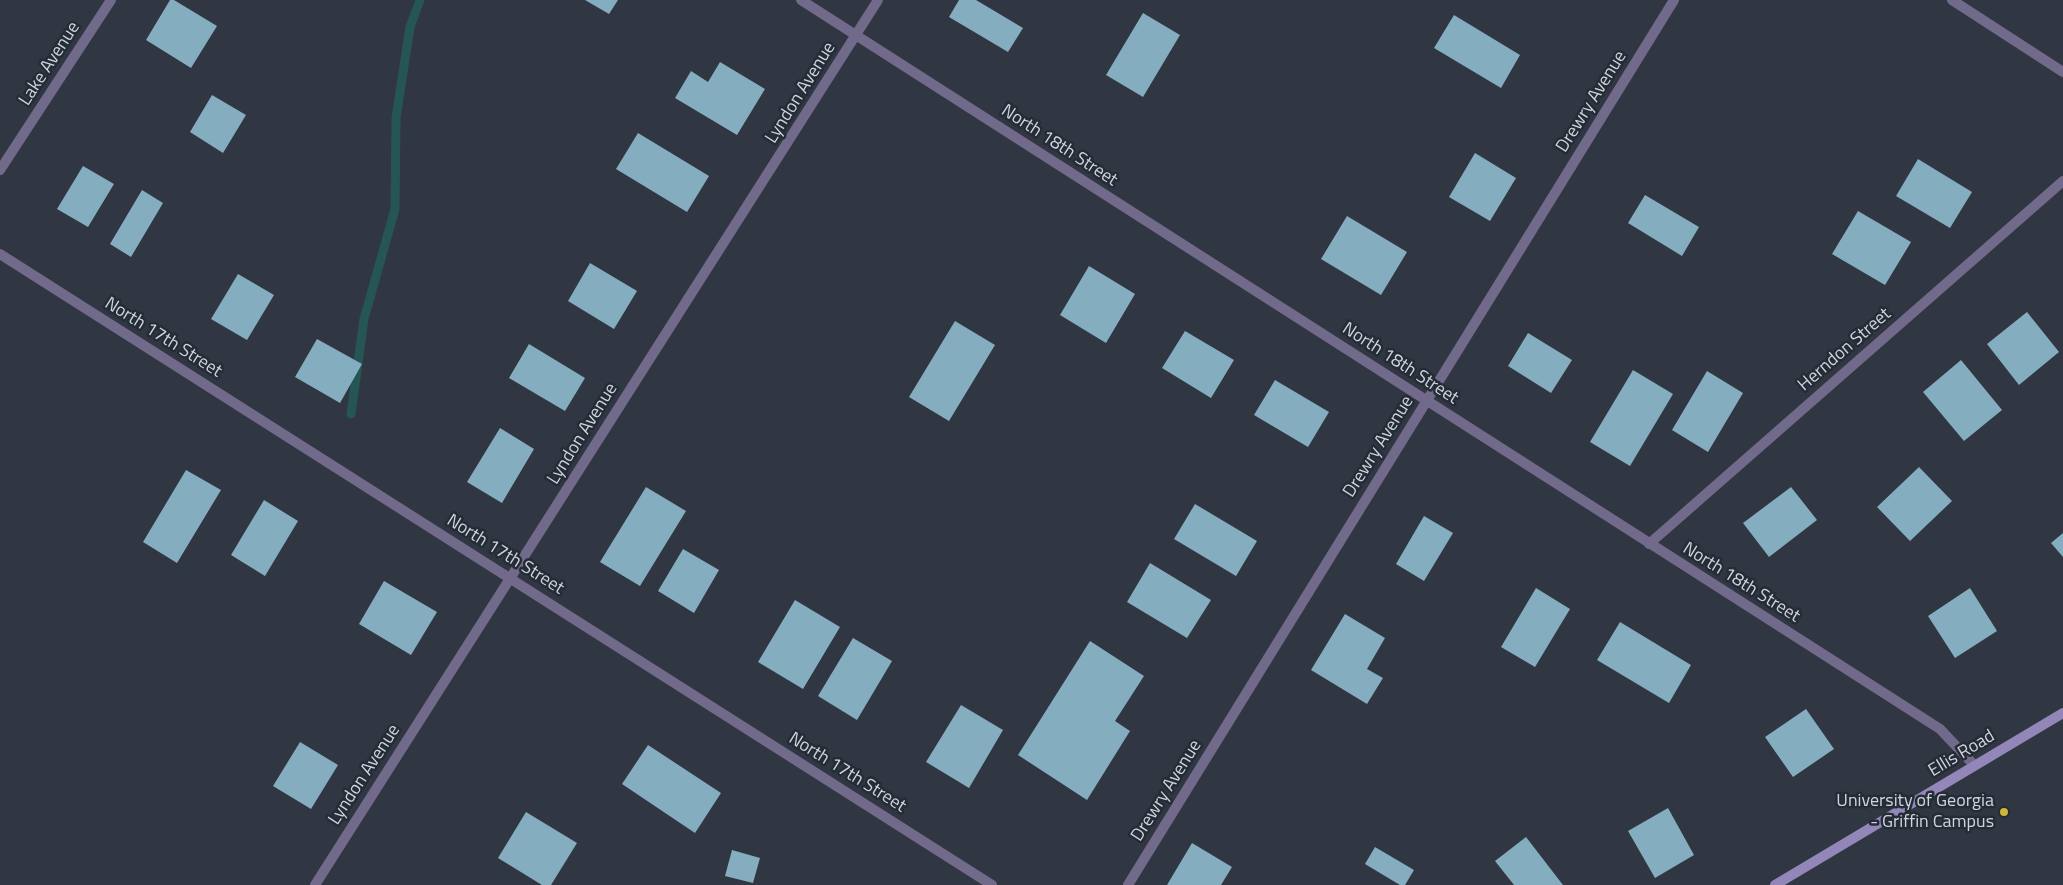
<!DOCTYPE html>
<style>
body{margin:0}
canvas{display:block;background:#303642}
</style>
<canvas width="2063" height="885"></canvas>
<script>
const g = document.querySelector('canvas').getContext('2d');
g.lineJoin = 'round';
function shape(rows) {
  const path = new Path2D();
  for (const r of rows) {
    path.moveTo(r[0], r[1]);
    for (let i = 2; i < r.length; i += 2) path.lineTo(r[i], r[i + 1]);
  }
  return path;
}
function trace(path, color, width, dash) {
  g.strokeStyle = color;
  g.lineWidth = width;
  g.lineCap = dash ? 'butt' : 'round';
  g.setLineDash(dash || []);
  g.stroke(path);
}
function fill(path, color) {
  g.fillStyle = color;
  g.fill(path, 'evenodd');
}
function label(font, color, halo, rows, align = 'center') {
  g.font = font + ' "Titillium Web",sans-serif';
  g.lineWidth = 5;
  g.setLineDash([]);
  g.textBaseline = 'middle';
  g.strokeStyle = halo;
  g.fillStyle = color;
  for (const [text, x, y, turn = 0] of rows) {
    g.save();
    g.translate(x, y);
    g.rotate((+turn || 0) * Math.PI / 180);
    g.textAlign = isNaN(turn) ? turn : align;
    if (halo) g.strokeText(text, 0, 0);
    g.fillText(text, 0, 0);
    g.restore();
  }
}
const stream = shape([
 [351,414,364,319,395,209,396,118,410,27,420,0]
]);
const building = shape([
 [170,0,174,0,217,26,191,68,146,40],
 [585,0,618,0,609,14],
 [959,0,976,0,1023,28,1008,52,949,17],
 [1143,13,1180,35,1143,97,1106,75],
 [1454,15,1520,55,1501,88,1434,48],
 [720,62,765,89,737,135,675,98,691,71,708,82],
 [212,95,246,115,223,153,190,132],
 [638,133,709,176,687,212,616,169],
 [1475,153,1516,178,1490,221,1449,197],
 [1918,159,1972,192,1950,228,1896,196],
 [83,166,114,184,88,227,57,209],
 [142,190,163,203,131,257,110,244],
 [1645,195,1699,227,1682,256,1628,223],
 [1858,211,1911,242,1885,285,1832,254],
 [1347,216,1407,252,1381,295,1321,259],
 [590,263,637,291,614,329,568,301],
 [1089,266,1135,294,1106,343,1060,315],
 [238,274,274,295,247,340,211,319],
 [2027,312,2059,352,2019,385,1987,344],
 [955,321,995,345,949,421,909,397],
 [1185,331,1234,360,1211,398,1162,368],
 [1528,333,1572,360,1551,393,1508,366],
 [317,339,362,364,340,403,295,377],
 [529,344,585,378,565,411,509,378],
 [1961,360,2002,410,1964,441,1923,392],
 [1633,370,1673,394,1630,466,1590,442],
 [1707,371,1743,393,1708,452,1672,430],
 [1275,380,1329,412,1308,447,1254,415],
 [500,428,534,449,502,503,467,482],
 [1919,467,1952,501,1910,541,1877,507],
 [186,470,221,490,177,563,143,542],
 [646,487,686,511,640,586,600,562],
 [1791,487,1817,520,1769,557,1743,523],
 [264,500,298,521,265,576,231,555],
 [1195,504,1257,541,1236,576,1174,539],
 [1424,516,1453,533,1424,581,1396,564],
 [2063,533,2063,557,2051,543],
 [683,549,719,570,694,613,658,591],
 [1150,563,1211,600,1187,638,1127,602],
 [384,581,437,612,411,655,359,624],
 [1536,588,1570,609,1535,667,1501,647],
 [1970,588,1997,631,1955,658,1928,616],
 [795,600,840,627,803,689,758,662],
 [1345,614,1385,638,1367,669,1383,678,1367,704,1311,670],
 [1620,622,1691,665,1669,703,1597,660],
 [853,638,892,661,857,720,818,696],
 [1090,641,1144,676,1115,721,1130,731,1087,800,1018,755],
 [961,705,1003,730,969,788,926,762],
 [1806,709,1834,749,1793,777,1765,737],
 [300,742,338,765,311,809,273,786],
 [648,745,721,793,695,833,622,784],
 [1668,808,1694,855,1655,878,1628,831],
 [526,812,577,843,551,885,542,885,498,858],
 [1526,837,1563,885,1514,885,1495,861],
 [1192,843,1232,867,1221,885,1167,885],
 [1375,847,1414,870,1405,885,1400,885,1365,864],
 [732,850,760,858,753,883,725,876]
]);
const street = shape([
 [801,0,1940,729,1974,765],
 [1952,0,2063,72],
 [0,170,111,0],
 [0,254,992,885],
 [1649,544,2063,181],
 [315,885,878,0],
 [1128,885,1674,0]
]);
const secondary = shape([
 [1775,885,2063,713]
]);
const markers = [
 [2004,812,5,"#ceb837"]
];
const streetNames = [
 ["Lake Avenue",50,64,-57],
 ["Lyndon Avenue",801,93,-58],
 ["Drewry Avenue",1592,102,-58],
 ["North 18th Street",1059,146,33],
 ["North 17th Street",163,338,32],
 ["Herndon Street",1845,350,-41],
 ["North 18th Street",1400,364,33],
 ["Lyndon Avenue",583,434,-58],
 ["Drewry Avenue",1379,447,-58],
 ["North 17th Street",505,555,32],
 ["North 18th Street",1741,583,32],
 ["Ellis Road",1962,754,-31],
 ["North 17th Street",847,773,32],
 ["Lyndon Avenue",365,775,-57],
 ["Drewry Avenue",1167,791,-58]
];
const poiNames = [
 ["University of Georgia",1994,802],
 ["- Griffin Campus",1994,823]
];
trace(stream, '#265556', 9);
fill(building, '#85adc0');
trace(street, '#726a8a', 10);
trace(secondary, '#9387ba', 10);
for (const [x, y, r, color] of markers) {
  const dot = new Path2D();
  dot.arc(x, y, r, 0, 2 * Math.PI);
  g.fillStyle = color;
  g.fill(dot);
  trace(dot, '#262c37', 2);
}
label('18px', '#d0d4dc', '#262c37', streetNames);
label('18px', '#d0d4dc', '#262c37', poiNames, 'right');
</script>
